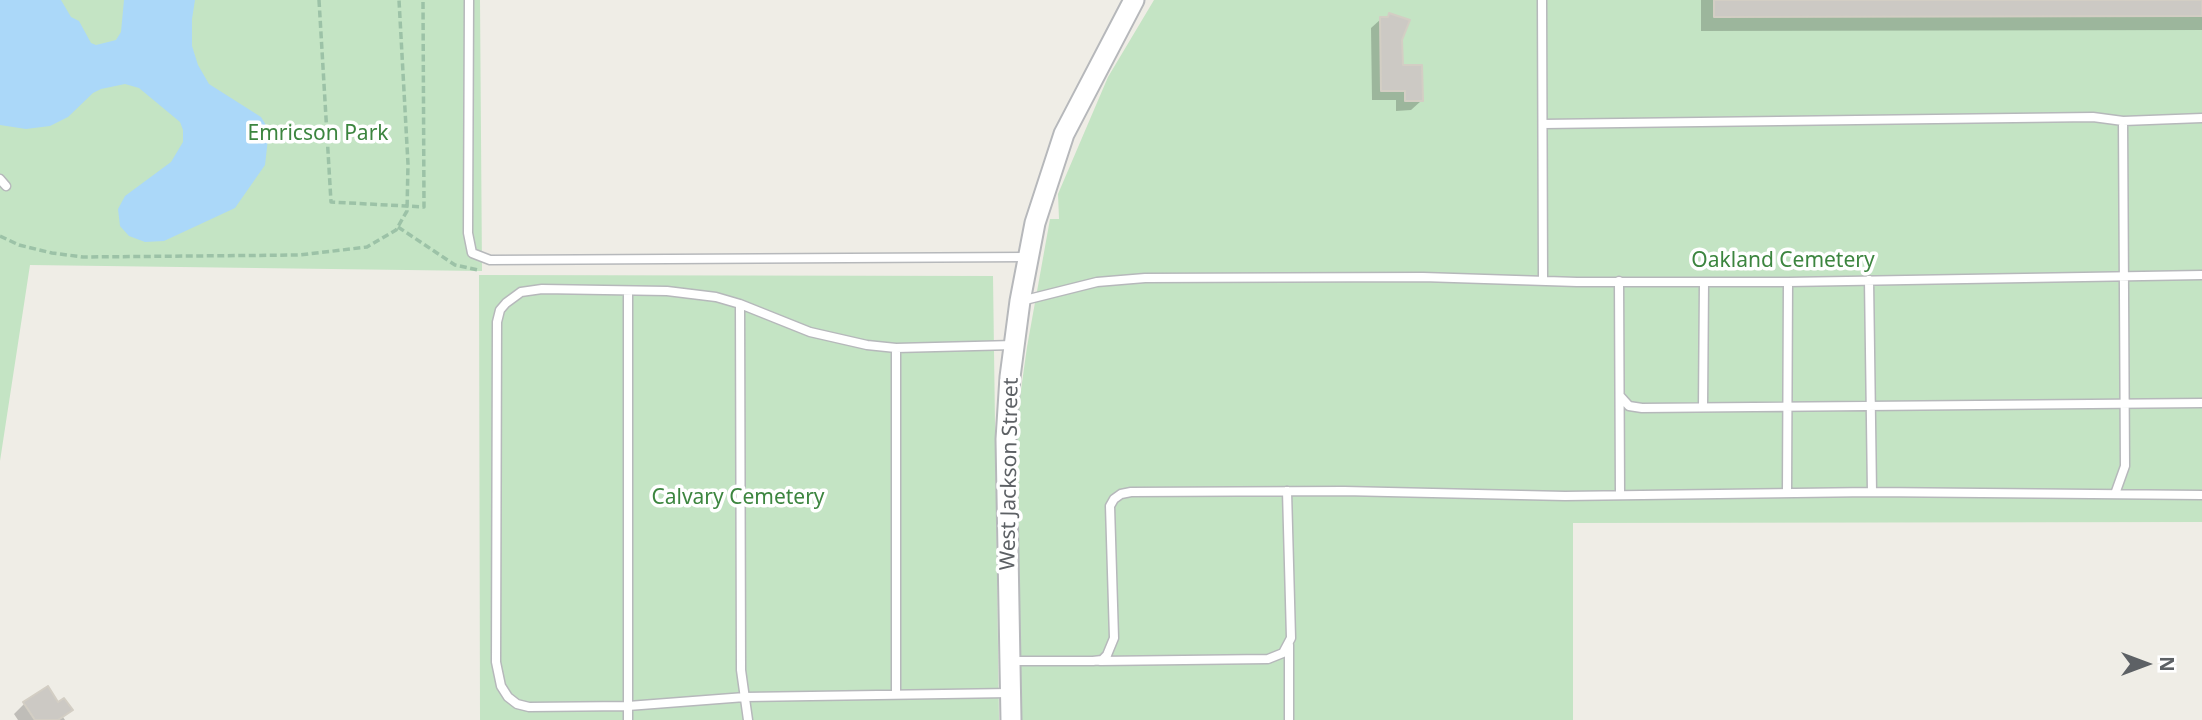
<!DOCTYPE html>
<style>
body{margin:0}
#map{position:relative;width:2202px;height:720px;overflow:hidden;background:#efede6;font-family:"Noto Sans",sans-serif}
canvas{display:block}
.north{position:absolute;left:2111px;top:629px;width:70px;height:70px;-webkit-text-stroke:5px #fff;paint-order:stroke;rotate:90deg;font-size:19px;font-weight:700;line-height:28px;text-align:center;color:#5d6165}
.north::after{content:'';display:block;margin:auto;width:24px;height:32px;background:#5d6165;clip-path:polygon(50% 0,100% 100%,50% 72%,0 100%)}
</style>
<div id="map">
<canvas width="2202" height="720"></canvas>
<div class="north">N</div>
</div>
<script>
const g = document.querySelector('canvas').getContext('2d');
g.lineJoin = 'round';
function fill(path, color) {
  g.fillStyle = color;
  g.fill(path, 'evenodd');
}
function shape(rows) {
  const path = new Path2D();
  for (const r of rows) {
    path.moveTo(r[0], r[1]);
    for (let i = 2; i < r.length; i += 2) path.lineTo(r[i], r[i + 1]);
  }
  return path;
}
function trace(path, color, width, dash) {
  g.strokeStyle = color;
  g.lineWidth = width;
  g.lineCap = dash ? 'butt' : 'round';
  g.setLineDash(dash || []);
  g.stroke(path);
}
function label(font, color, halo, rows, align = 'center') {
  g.font = font + ' "Noto Sans",sans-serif';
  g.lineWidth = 7;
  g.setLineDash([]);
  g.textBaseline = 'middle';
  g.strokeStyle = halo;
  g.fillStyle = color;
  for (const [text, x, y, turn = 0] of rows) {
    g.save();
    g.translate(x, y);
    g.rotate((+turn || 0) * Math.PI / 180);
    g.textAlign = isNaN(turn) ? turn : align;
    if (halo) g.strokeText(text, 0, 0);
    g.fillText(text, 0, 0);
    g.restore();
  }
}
const green = shape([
 [0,0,480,0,482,271,30,265,0,461],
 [1154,0,2202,0,2202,522,1573,523,1573,720,1018,720,1014,440,1027,347,1050,219,1059,219,1058,194,1108,77],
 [479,275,993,276,999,720,480,720]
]);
const water = shape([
 [0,0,61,0,71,17,79,21,91,43,96,45,116,40,121,32,124,0,195,0,192,19,192,46,198,65,209,84,261,117,269,130,265,165,235,208,164,241,145,242,129,236,120,226,118,209,125,196,171,162,183,142,183,130,180,122,139,88,125,84,101,89,93,93,68,117,50,126,26,129,0,125]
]);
const shadow = shape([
 [1701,0,2202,0,2202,30,1701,31],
 [1390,15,1401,40,1401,67,1421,101,1411,110,1396,111,1396,100,1372,100,1371,28,1381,19,1386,19],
 [24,704,57,704,70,710,63,717,65,720,18,720,14,714]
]);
const building = shape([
 [1714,0,2202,0,2202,16,1714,17,1714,0],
 [1389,13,1410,20,1402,40,1403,65,1422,65,1423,101,1405,101,1405,91,1381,91,1380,17,1388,17,1389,13],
 [48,686,58,702,64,698,73,710,58,720,35,720,23,702,48,686]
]);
const path = shape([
 [319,0,331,202,424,207,423,0],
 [398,227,455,265,478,270],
 [0,236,19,245,52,253,83,257,300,255,367,247,396,230,407,211,408,164,399,0]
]);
const service = shape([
 [469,0,468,233,472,253,490,260,1027,257],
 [1542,0,1543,281],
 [1543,124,2093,117,2123,121,2202,118],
 [0,179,6,186],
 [1869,280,1872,492],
 [1619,281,1620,495],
 [628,291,628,720],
 [1021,301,1097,282,1145,278,1423,277,1577,282,1788,282,2202,275],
 [740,304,741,670,748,720],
 [896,348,896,694],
 [1620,396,1629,406,1642,408,2202,403],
 [1703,407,1704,282],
 [1787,492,1788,282],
 [2115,494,2125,466,2123,121],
 [1289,645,1289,720],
 [1011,661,1093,661,1102,660,1107,655,1114,638,1110,506,1114,499,1121,494,1131,492,1344,491,1565,496,1872,492,2202,495],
 [1100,661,1268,659,1283,653,1291,638,1287,491],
 [1010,693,745,697,628,706,529,707,517,704,508,697,501,686,496,662,497,322,500,310,506,303,521,292,542,289,667,291,716,297,740,304,810,332,867,345,896,348,1014,345]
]);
const tertiary = shape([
 [1011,720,1006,439,1010,377,1020,301,1035,223,1064,134,1134,0]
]);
const parkNames = [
 ["Emricson Park",318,134],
 ["Oakland Cemetery",1783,261],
 ["Calvary Cemetery",738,498]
];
const streetNames = [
 ["West Jackson Street",1010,474,-89]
];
fill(green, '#c4e4c4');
fill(water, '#abd8f9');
fill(shadow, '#0003');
fill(building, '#ccc9c4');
trace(building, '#d3cec4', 2);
trace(service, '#b6b8bb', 11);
trace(tertiary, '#b6b8bb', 23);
trace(path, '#9cc2a7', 3.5, [7, 3.5]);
trace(service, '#fff', 8);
trace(tertiary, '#fff', 19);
label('21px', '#3c853f', '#fff', parkNames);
label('21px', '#5d6165', '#fff', streetNames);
</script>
